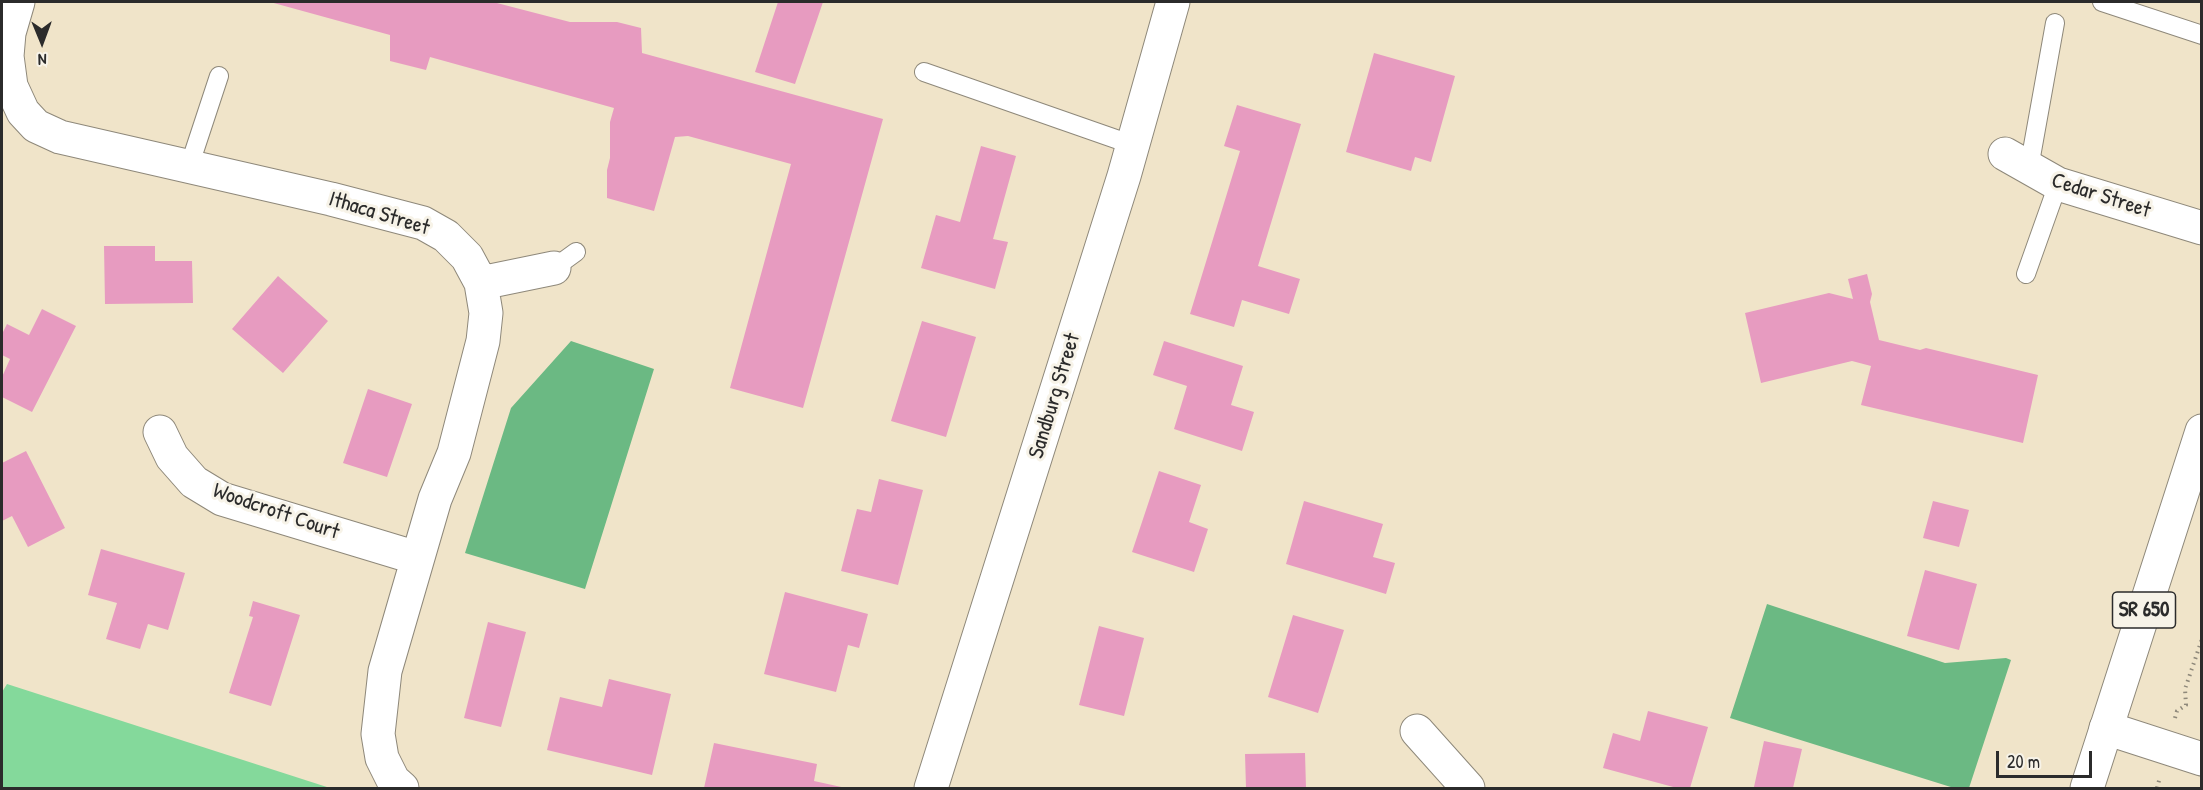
<!DOCTYPE html>
<style>
body{margin:0}
#map{position:relative;width:2203px;height:790px;overflow:hidden;background:#f0e4c9;font-family:"Patrick Hand",sans-serif}
canvas{display:block}
.frame{position:absolute;inset:0;border:3px solid #2b2b2b;pointer-events:none}
.north{position:absolute;left:12px;top:12px;width:60px;height:60px;-webkit-text-stroke:4px #f7f3e8;paint-order:stroke;rotate:179deg;font-size:16px;font-weight:700;line-height:24px;text-align:center;color:#2b2b2b}
.north::after{content:'';display:block;margin:auto;width:21px;height:27px;background:#2b2b2b;clip-path:polygon(50% 0,100% 100%,50% 72%,0 100%)}
.scale{position:absolute;left:1996px;top:751px;width:96px;height:27px;box-sizing:border-box;border:3px solid #2b2b2b;border-top:0;padding-left:8px;font-size:18px;line-height:21px;white-space:nowrap;color:#2b2b2b;-webkit-text-stroke:4px #f7f3e8;paint-order:stroke}
</style>
<div id="map">
<canvas width="2203" height="790"></canvas>
<div class="frame"></div>
<div class="north">N</div>
<div class="scale">20 m</div>
</div>
<script>
const g = document.querySelector('canvas').getContext('2d');
g.lineJoin = 'round';
function fill(path, color) {
  g.fillStyle = color;
  g.fill(path, 'evenodd');
}
function shape(rows) {
  const path = new Path2D();
  for (const r of rows) {
    path.moveTo(r[0], r[1]);
    for (let i = 2; i < r.length; i += 2) path.lineTo(r[i], r[i + 1]);
  }
  return path;
}
function trace(path, color, width, dash) {
  g.strokeStyle = color;
  g.lineWidth = width;
  g.lineCap = dash ? 'butt' : 'round';
  g.setLineDash(dash || []);
  g.stroke(path);
}
function label(font, color, halo, rows, align = 'center') {
  g.font = font + ' "Patrick Hand",sans-serif';
  g.lineWidth = 6;
  g.setLineDash([]);
  g.textBaseline = 'middle';
  g.strokeStyle = halo;
  g.fillStyle = color;
  for (const [text, x, y, turn = 0] of rows) {
    g.save();
    g.translate(x, y);
    g.rotate((+turn || 0) * Math.PI / 180);
    g.textAlign = isNaN(turn) ? turn : align;
    if (halo) g.strokeText(text, 0, 0);
    g.fillText(text, 0, 0);
    g.restore();
  }
}
const green = shape([
 [7,684,330,788,2,788,2,692]
]);
const forest = shape([
 [571,341,654,369,585,589,465,553,511,408],
 [1767,604,1945,663,2006,658,2011,660,1969,788,1954,788,1730,718]
]);
const building = shape([
 [270,2,493,2,570,22,617,22,641,28,642,53,883,119,803,408,730,388,791,164,688,136,675,137,654,211,607,198,607,170,610,158,610,122,614,108,430,57,426,70,390,61,390,35],
 [778,2,823,2,795,84,755,72],
 [1374,53,1455,76,1431,162,1415,157,1411,171,1346,152],
 [1237,105,1301,124,1258,266,1300,279,1289,314,1242,300,1234,327,1190,314,1240,151,1224,146],
 [981,146,1016,156,993,239,1008,242,995,289,921,268,936,215,960,222],
 [104,246,155,246,155,261,192,261,193,303,105,304],
 [1867,274,1872,294,1870,302,1879,340,1920,350,1926,348,2038,375,2023,443,1861,405,1871,366,1852,361,1761,383,1745,313,1829,293,1853,299,1848,279],
 [278,276,328,321,283,373,232,329],
 [42,309,76,326,32,412,2,397,2,377,10,359,2,355,2,334,7,324,29,335],
 [922,321,976,337,946,437,891,421],
 [1164,341,1243,366,1231,405,1254,412,1242,451,1174,429,1187,386,1153,375],
 [368,389,412,404,387,477,343,463],
 [26,451,65,528,28,547,12,516,2,521,2,463],
 [1159,471,1201,485,1189,522,1208,529,1194,572,1132,552],
 [879,479,923,490,898,585,841,571,857,509,871,512],
 [1304,501,1383,524,1373,557,1395,563,1386,594,1286,564],
 [1933,501,1969,510,1959,547,1923,538],
 [101,549,185,573,168,630,148,624,140,649,106,639,117,603,88,595],
 [1925,570,1977,584,1959,650,1907,636],
 [785,592,868,614,859,648,848,645,836,692,764,674],
 [253,601,300,615,271,706,229,693,253,617,249,616],
 [1293,615,1344,630,1318,713,1268,697],
 [488,622,526,632,501,727,464,718],
 [1099,626,1144,638,1124,716,1079,705],
 [609,679,671,694,652,775,547,750,560,697,602,707],
 [1648,711,1708,727,1690,788,1677,788,1603,768,1613,733,1640,741],
 [1764,741,1802,749,1793,788,1754,787],
 [714,743,817,764,814,781,846,788,704,788],
 [1305,753,1306,788,1246,788,1245,754]
]);
const path = shape([
 [2175,718,2177,711,2186,705,2185,689,2202,639],
 [2157,788,2160,777]
]);
const lane = shape([
 [2102,2,2202,35],
 [924,72,1133,145],
 [189,167,219,76],
 [2029,168,2055,23],
 [554,268,576,252],
 [2026,274,2058,184]
]);
const street = shape([
 [18,2,9,33,7,56,11,86,23,112,36,126,60,137,331,199,423,223,446,236,467,257,481,283,486,313,483,341,454,453,435,499,385,671,378,734,382,758,393,780,402,788],
 [2005,154,2058,184,2202,228],
 [481,283,554,268],
 [160,432,172,457,194,482,222,499,417,558],
 [2106,728,2202,759],
 [1417,731,1468,788],
 [931,788,1124,176,1173,2]
]);
const primary = shape([
 [2087,788,2202,431]
]);
const shields = [
 [2144,610,63]
];
const shieldNames = [
 ["SR 650",2144,610]
];
const streetNames = [
 ["Cedar Street",2101,196,18],
 ["Ithaca Street",379,214,17],
 ["Sandburg Street",1055,396,-73],
 ["Woodcroft Court",276,512,19]
];
fill(green, '#84d99b');
fill(forest, '#6bb983');
fill(building, '#e79bc0');
trace(lane, '#8e887a', 20);
trace(street, '#8e887a', 35);
trace(primary, '#8e887a', 35);
trace(path, '#8e887a', 4, [1.5, 4.5]);
trace(lane, '#fff', 18);
trace(street, '#fff', 33);
trace(primary, '#fff', 33);
for (const [x, y, w] of shields) {
  const box = new Path2D();
  box.roundRect(x - w / 2, y - 18, w, 36, 4.5);
  g.fillStyle = '#f7f3e8';
  g.fill(box);
  trace(box, '#2b2b2b', 1.5);
}
label('bold 21px', '#2b2b2b', null, shieldNames);
label('22px', '#2b2b2b', '#f7f3e8', streetNames);
</script>
